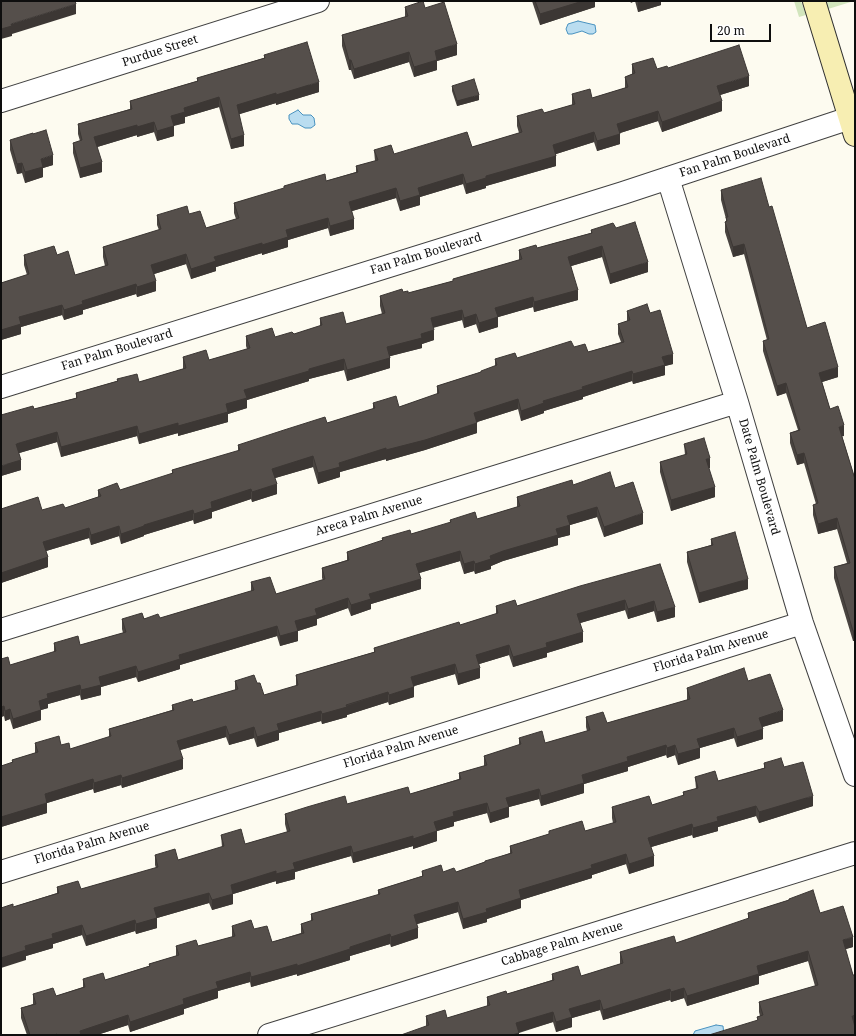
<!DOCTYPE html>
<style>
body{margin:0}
#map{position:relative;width:856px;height:1036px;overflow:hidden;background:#fdfbf0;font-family:"Noto Serif",serif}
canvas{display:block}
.frame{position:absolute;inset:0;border:2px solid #0e0e0e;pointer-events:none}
.scale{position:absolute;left:710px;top:24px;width:61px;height:18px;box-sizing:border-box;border:2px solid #0e0e0e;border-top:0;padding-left:5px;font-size:12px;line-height:14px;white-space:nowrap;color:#0e0e0e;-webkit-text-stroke:3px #fff;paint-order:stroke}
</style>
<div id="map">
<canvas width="856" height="1036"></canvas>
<div class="frame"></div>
<div class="scale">20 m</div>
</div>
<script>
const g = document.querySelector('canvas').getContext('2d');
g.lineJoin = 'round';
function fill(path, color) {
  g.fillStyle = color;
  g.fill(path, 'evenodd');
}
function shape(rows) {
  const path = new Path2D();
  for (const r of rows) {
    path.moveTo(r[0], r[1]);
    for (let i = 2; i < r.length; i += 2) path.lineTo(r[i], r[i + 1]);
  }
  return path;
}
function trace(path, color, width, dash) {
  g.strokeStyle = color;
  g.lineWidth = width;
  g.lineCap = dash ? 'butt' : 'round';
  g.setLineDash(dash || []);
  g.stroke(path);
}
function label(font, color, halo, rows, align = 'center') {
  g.font = font + ' "Noto Serif",serif';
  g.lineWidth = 4;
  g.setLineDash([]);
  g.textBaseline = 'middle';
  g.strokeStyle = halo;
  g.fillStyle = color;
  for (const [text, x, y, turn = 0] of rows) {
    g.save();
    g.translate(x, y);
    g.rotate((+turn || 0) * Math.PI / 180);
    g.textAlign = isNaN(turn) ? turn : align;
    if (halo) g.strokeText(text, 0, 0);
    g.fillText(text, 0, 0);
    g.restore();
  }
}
const green = shape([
 [794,1,801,1,806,15,799,17],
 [826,1,854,1,828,9]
]);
const water = shape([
 [578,21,595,25,596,32,593,34,589,34,582,31,572,34,568,34,566,29,568,24,578,21],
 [298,110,303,115,311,115,314,118,315,125,311,128,305,128,298,124,292,124,289,119,289,115,298,110],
 [716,1025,723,1026,724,1035,693,1035,695,1031,716,1025]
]);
const street = shape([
 [1,101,318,1],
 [668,178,737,402,802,623,855,775],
 [1,387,623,193,850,118],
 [1,630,737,402],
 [1,872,802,623],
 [269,1035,855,853]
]);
const secondary = shape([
 [814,1,855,135]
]);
const wall = shape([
 [532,1,595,1,595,7,540,25],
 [630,1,661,1,661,5,638,12,635,1,631,3],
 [405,7,425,8,457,55,437,61,437,70,414,77,409,62,354,79,351,70,349,70,342,46,342,35,405,17],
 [264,55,319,92,276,105,276,103,239,114,244,146,231,149,219,107,185,117,185,123,174,126,174,136,157,141,154,132,137,137,137,135,97,147,102,172,80,178,73,153,73,143,80,141,78,134,78,124,130,109,130,101,197,81,197,78,264,58],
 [632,64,657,69,668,68,749,86,720,95,722,111,662,132,658,121,620,133,620,144,597,151,594,142,556,154,556,166,486,186,486,188,466,194,463,184,420,197,420,205,400,211,396,198,352,211,354,229,330,236,328,228,288,240,288,247,262,255,262,253,216,267,216,271,191,279,186,264,154,274,156,291,137,297,136,294,83,310,83,314,64,320,62,315,21,327,21,334,1,340,1,283,27,275,24,265,24,255,57,255,75,275,105,266,103,257,103,247,159,230,157,225,157,215,189,214,206,228,236,219,234,213,234,203,284,189,284,186,326,181,356,172,356,166,375,161,374,150,394,154,472,147,519,133,517,126,517,116,544,113,572,105,572,94,592,98,625,88,625,77,632,74],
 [452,86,479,100,457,106,452,91],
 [10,140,53,165,43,168,43,177,25,183,22,173,17,174,10,150],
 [721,190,769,207,807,328,838,377,822,382,830,409,844,436,842,436,855,479,855,641,853,641,834,578,834,567,847,563,837,529,818,534,813,515,813,505,816,504,804,463,797,465,790,443,790,433,798,430,786,393,777,396,763,351,763,341,767,340,744,254,733,257,725,232,725,222,726,221,726,219,721,200],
 [616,228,648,272,610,284,602,257,571,266,578,300,534,312,533,307,498,317,498,327,479,333,476,324,464,328,462,320,433,328,434,340,422,344,422,348,390,356,390,368,347,381,344,370,309,379,309,381,247,400,247,408,228,414,228,422,178,436,178,433,139,444,137,436,61,457,57,442,19,453,21,470,1,476,34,409,76,398,76,393,117,381,117,379,139,382,183,369,183,357,209,360,247,349,246,346,246,336,275,337,294,334,320,326,320,318,346,324,382,314,380,306,380,296,403,292,408,293,453,281,453,279,519,260,519,250,537,248,591,233,591,230],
 [627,311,650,313,673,364,665,366,665,375,633,384,632,381,583,397,583,399,544,411,544,413,521,421,518,409,477,422,477,433,425,450,386,461,386,459,340,472,340,477,318,484,313,467,275,478,277,494,252,502,251,499,212,512,212,518,194,524,193,520,144,535,144,536,121,544,119,536,91,545,89,538,46,551,48,567,1,583,1,509,42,510,65,508,98,497,98,490,120,490,172,474,172,470,238,451,238,445,327,423,373,409,373,403,399,407,437,394,437,386,481,372,495,366,495,359,517,358,574,347,588,352,621,342,618,334,618,324,627,321],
 [684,444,710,468,709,468,715,497,671,511,660,472,660,462,685,455],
 [573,485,615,488,643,524,604,537,597,517,570,525,570,535,558,538,558,545,503,561,491,566,491,569,475,574,474,571,464,574,460,561,419,573,421,589,371,604,371,609,351,616,348,608,317,619,317,625,298,631,298,641,280,646,277,636,180,665,180,669,138,682,136,677,101,687,101,695,81,700,80,695,48,704,48,708,41,710,41,720,13,729,10,719,5,721,4,716,1,717,10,665,54,652,54,643,80,645,123,633,122,629,122,619,160,618,251,591,251,582,276,594,323,580,322,578,322,568,347,560,347,552,382,541,382,538,411,534,450,523,450,520,477,519,517,507,517,497],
 [711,539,748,589,699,603,687,562,687,552,711,545],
 [660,564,675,617,657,622,654,611,628,619,625,610,580,623,583,642,547,653,547,657,513,667,509,655,479,664,480,678,458,685,455,674,414,686,414,697,389,705,388,702,347,715,347,717,322,724,321,721,279,733,279,740,257,747,254,738,229,745,226,737,180,750,183,769,122,788,121,785,94,793,93,789,47,803,47,813,1,827,1,766,12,763,12,760,35,753,35,743,61,745,70,749,109,737,109,729,172,710,172,705,193,702,235,690,235,681,257,683,264,695,296,686,296,675,374,652,374,648,460,625,496,614,496,606,517,606],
 [748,681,783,721,762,727,763,739,737,747,734,738,700,748,700,758,678,765,675,755,667,758,666,755,628,767,628,771,584,784,584,793,541,806,539,799,509,807,509,817,490,823,487,813,454,822,454,826,437,831,437,841,413,849,413,846,353,863,351,856,295,872,295,879,276,884,276,881,233,894,233,904,212,910,209,903,157,918,157,928,136,934,135,931,86,946,82,935,53,944,53,948,26,956,26,960,13,907,57,893,57,887,81,889,156,868,155,865,155,855,178,860,222,847,221,835,245,844,287,832,285,824,285,814,410,794,459,779,459,773,484,766,484,756,519,745,519,738,545,743,587,731,586,727,586,717,607,723,687,700,687,688],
 [764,763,784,767,813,806,759,823,756,816,718,827,718,831,693,838,692,835,651,847,654,866,629,874,626,864,592,875,592,878,521,900,521,908,487,919,487,922,463,929,458,912,417,924,418,938,391,947,390,944,350,956,350,960,297,976,297,974,251,987,250,982,218,991,218,998,184,1009,184,1014,130,1032,128,1025,97,1035,27,1035,21,1018,21,1008,33,1004,33,994,56,996,83,987,83,979,105,980,149,966,149,964,176,956,176,946,198,946,232,937,232,926,254,929,272,942,301,933,301,924,311,921,311,914,378,895,378,890,422,876,422,871,443,872,456,872,510,853,510,846,549,834,549,831,585,831,613,823,612,818,612,807,652,805,683,796,683,792,696,789,695,777,718,781,764,768],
 [789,899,820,913,853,947,845,949,853,975,757,1020,757,1017,760,1016,759,1012,759,1002,815,986,808,961,759,976,759,984,687,1006,684,998,671,1002,670,1000,603,1020,600,1010,572,1018,572,1027,556,1032,553,1022,519,1033,519,1035,426,1026,426,1016,447,1018,487,1006,487,997,507,994,552,980,552,974,581,976,620,964,620,952,676,943,748,919,748,913,789,900]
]);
const shadedWall = shape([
 [583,1,595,1,595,7,540,25,540,14],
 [641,1,661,1,661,5,638,12,638,2],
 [76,4,76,14,12,34,12,36,1,39,1,29,11,24],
 [457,44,457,55,437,61,437,70,414,77,414,67,435,51],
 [409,52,409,62,354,79,354,69],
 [349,60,351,60,351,70,349,70],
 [749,76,749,86,717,96,717,86],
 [319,82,319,92,276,105,276,95],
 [276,93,276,103,237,115,237,105],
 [479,95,479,100,457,106,457,101],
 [219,97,219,107,185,117,185,123,171,126,171,116,184,108],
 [722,101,722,111,662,132,662,122],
 [658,111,658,121,617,134,617,124],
 [154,122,154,132,137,137,137,127],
 [137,125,137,135,94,148,94,137],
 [174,126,174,136,157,141,157,131],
 [594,132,594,142,553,155,553,145],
 [620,134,620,144,597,151,597,141],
 [244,135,244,146,231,149,231,139],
 [53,155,53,165,43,168,43,177,25,183,25,172,41,159],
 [556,156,556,166,486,186,486,188,466,194,466,184,486,176],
 [102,162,102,172,80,178,80,168],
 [22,163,22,173,17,174,17,164],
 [463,174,463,184,420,197,420,205,400,211,400,201,418,188],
 [396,188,396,198,349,212,349,202],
 [328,218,328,228,288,240,288,247,262,255,262,245,286,230],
 [354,219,354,229,330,236,330,226],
 [262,243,262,253,216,267,216,271,191,279,191,269,214,257],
 [744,244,744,254,733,257,733,247],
 [602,246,602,257,568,267,568,257],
 [186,254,186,264,151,275,151,265],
 [648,262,648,272,610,284,610,274],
 [156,281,156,291,137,297,137,287],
 [136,284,136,294,83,310,83,314,64,320,64,310,82,301],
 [578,290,578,300,534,312,534,302],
 [533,297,533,307,495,318,495,308],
 [62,305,62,315,21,327,21,334,1,340,1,330,19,317],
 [462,310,462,320,431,328,431,318],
 [476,314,476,324,464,328,464,318],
 [498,317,498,327,479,333,479,323],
 [434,330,434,340,422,344,422,348,387,357,387,347,421,334],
 [673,354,673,364,665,366,665,375,633,384,633,374,662,357],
 [390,358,390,368,347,381,347,370],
 [344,359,344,370,309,379,309,381,247,400,247,408,228,414,228,422,178,436,178,426,226,404,244,390,309,369],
 [838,367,838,377,819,383,819,373],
 [632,371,632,381,583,397,583,399,544,411,544,413,521,421,521,411,543,401,582,387],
 [786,383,786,393,777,396,777,386],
 [518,399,518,409,474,423,474,413],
 [178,423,178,433,139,444,139,434],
 [477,423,477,433,425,450,386,461,386,450],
 [844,425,844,436,839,437,839,427],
 [137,426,137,436,61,457,61,447],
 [57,432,57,442,16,454,16,444],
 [386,448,386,459,340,472,340,477,318,484,318,473,339,463],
 [804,453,804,463,797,465,797,455],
 [313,456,313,467,272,479,272,469],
 [710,458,710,468,706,469,706,459],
 [21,460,21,470,1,476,1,466],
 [277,484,277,494,252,502,252,492],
 [715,487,715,497,671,511,671,500],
 [251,489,251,499,212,512,212,518,194,524,194,514,211,502],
 [597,507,597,517,570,525,570,535,558,538,558,545,503,561,491,566,491,569,475,574,475,564,490,556,556,529,567,516],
 [193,510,193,520,144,535,144,536,121,544,121,534,144,525],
 [643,513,643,524,604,537,604,527],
 [837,518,837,529,818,534,818,524],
 [119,526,119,536,91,545,91,535],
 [89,528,89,538,43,552,43,542],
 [460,551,460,561,416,574,416,564],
 [48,557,48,567,1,583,1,573],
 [474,561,474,571,464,574,464,564],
 [421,579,421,589,371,604,371,609,351,616,351,605,369,594],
 [748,579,748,589,699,603,699,593],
 [348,598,348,608,317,619,317,625,298,631,298,641,280,646,280,636,295,621,315,609],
 [625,600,625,610,577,624,577,614],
 [654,601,654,611,628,619,628,609],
 [675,607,675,617,657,622,657,612],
 [277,626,277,636,180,665,180,669,138,682,138,672,179,655],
 [853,631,855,631,855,641,853,641],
 [583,632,583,642,547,653,547,657,513,667,513,657,546,643],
 [509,645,509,655,476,665,476,655],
 [455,664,455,674,411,687,411,677],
 [136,666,136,677,101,687,101,695,81,700,81,690,99,677],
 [480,668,480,678,458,685,458,674],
 [80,685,80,695,48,704,48,708,41,710,41,720,13,729,13,719,39,701,47,694],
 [414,687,414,697,389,705,389,695],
 [388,692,388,702,347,715,347,717,322,724,322,714],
 [4,706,4,716,1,717,1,707],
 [10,709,10,719,5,721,5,711],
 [783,710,783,721,759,728,759,718],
 [321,711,321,721,279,733,279,740,257,747,257,737,277,724],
 [226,726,226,737,177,751,177,741],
 [254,727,254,738,229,745,229,735],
 [734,728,734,738,700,748,700,758,678,765,678,754,697,739],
 [763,729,763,739,737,747,737,737],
 [666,745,666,755,628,767,628,771,584,784,584,793,541,806,541,796,582,775,627,757],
 [675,745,675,755,667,758,667,748],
 [183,759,183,769,122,788,122,778],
 [121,775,121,785,94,793,94,783],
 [93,779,93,789,47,803,47,813,1,827,1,817,45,794],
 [539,789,539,799,509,807,509,817,490,823,490,813,506,798],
 [813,796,813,806,759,823,759,812],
 [487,803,487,813,454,822,454,826,434,832,434,822,453,812],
 [756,806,756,816,718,827,718,831,693,838,693,828,717,817],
 [692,824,692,835,648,848,648,838],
 [437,831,437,841,413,849,413,839],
 [413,836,413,846,353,863,353,853],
 [351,846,351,856,295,872,295,879,276,884,276,874,293,863],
 [626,854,626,864,592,875,592,878,521,900,521,908,487,919,487,922,463,929,463,919,486,909,519,890,591,865],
 [654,856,654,866,629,874,629,864],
 [276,871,276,881,233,894,233,904,212,910,212,900,231,885],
 [209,893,209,903,157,918,157,928,136,934,136,924,154,908],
 [458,902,458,912,414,925,414,915],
 [135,920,135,931,86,946,86,936],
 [82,925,82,935,53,944,53,948,26,956,26,960,1,968,1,958,25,946,52,934],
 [418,928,418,938,391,947,391,937],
 [390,934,390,944,350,956,350,960,297,976,297,966,350,947],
 [853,937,853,947,843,950,843,940],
 [808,951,808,961,759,976,759,984,687,1006,687,996,757,966],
 [297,964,297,974,251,987,251,977],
 [250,972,250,982,218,991,218,998,184,1009,184,1014,130,1032,130,1022,183,999,216,982],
 [684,988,684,998,671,1002,671,992],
 [670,989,670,1000,603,1020,603,1010],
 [600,1000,600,1010,572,1018,572,1027,556,1032,556,1022,569,1009],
 [553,1012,553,1022,516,1033,516,1023],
 [128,1015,128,1025,97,1035,80,1035,80,1031],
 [855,1015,855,1026,852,1026,852,1016],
 [519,1033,519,1035,512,1035]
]);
const building = shape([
 [1,1,75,1,76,4,11,24,12,26,1,29,1,1],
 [423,1,425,8,444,2,457,44,435,51,437,60,414,67,409,52,354,69,351,60,349,60,342,35,408,16,405,7,423,1],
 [535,1,583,1,540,14,535,1],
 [307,42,319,82,276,95,276,93,237,105,244,135,231,139,219,97,184,108,185,112,171,116,174,126,157,131,154,122,137,127,137,125,94,137,102,162,80,168,73,143,82,140,78,124,132,109,130,101,198,81,197,78,265,58,264,55,307,42],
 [739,45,749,76,717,86,722,101,662,122,658,111,617,124,620,134,597,141,594,132,553,145,556,156,486,176,486,178,466,184,463,174,418,188,420,195,400,201,396,188,349,202,354,219,330,226,328,218,286,230,288,237,262,245,262,243,214,257,216,261,191,269,186,254,151,265,156,281,137,287,136,284,82,301,83,304,64,310,62,305,19,317,21,324,1,330,1,283,29,274,24,255,54,246,57,255,68,251,75,275,108,265,103,247,161,229,157,215,187,206,189,214,200,211,206,228,239,218,234,203,284,188,284,186,325,174,326,181,358,172,356,166,378,160,374,150,391,145,394,154,467,132,472,147,522,132,517,116,542,109,544,113,575,104,572,94,590,89,592,98,628,87,625,77,635,73,632,64,653,58,657,69,667,66,668,68,739,45],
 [474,79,479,95,457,101,452,86,474,79],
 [46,130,53,155,41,159,43,167,25,172,22,163,17,164,10,140,33,133,33,134,46,130],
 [761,178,769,207,772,206,807,328,825,322,838,367,819,373,830,409,838,406,844,425,839,427,855,479,855,631,853,631,834,567,850,563,837,518,818,524,813,505,818,503,804,453,797,455,790,433,800,430,786,383,777,386,763,341,769,339,744,244,733,247,725,222,727,221,726,217,728,217,721,190,761,178],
 [635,222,648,262,610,274,602,246,568,257,578,290,534,302,533,297,495,308,498,317,479,323,476,314,464,318,462,310,431,318,434,330,421,334,422,338,387,347,390,358,347,370,344,359,309,369,309,371,244,390,247,398,226,404,228,412,178,426,178,423,139,434,137,426,61,447,57,432,16,444,21,460,1,466,1,415,33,406,34,409,77,398,76,393,118,381,117,379,137,374,139,382,186,368,183,357,206,350,209,360,250,348,246,336,272,328,275,337,292,332,294,334,322,325,320,318,343,312,346,324,385,313,380,296,402,289,403,292,408,291,408,293,453,281,453,279,522,259,519,250,536,245,537,248,592,233,591,230,613,223,616,228,635,222],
 [647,304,650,313,660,310,673,354,662,357,665,365,633,374,632,371,582,387,583,389,543,401,544,403,521,411,518,399,474,413,477,423,425,440,386,450,386,448,339,463,340,467,318,473,313,456,272,469,277,484,252,492,251,489,211,502,212,508,194,514,193,510,144,525,144,526,121,534,119,526,91,535,89,528,43,542,48,557,1,573,1,509,38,497,42,510,63,504,65,508,101,496,98,490,117,483,120,490,173,473,172,470,240,450,238,445,284,430,325,417,327,423,375,408,373,403,396,396,399,407,439,393,437,386,481,372,481,371,497,365,495,359,515,353,517,358,571,341,574,347,585,344,588,352,624,342,618,324,630,320,627,311,647,304],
 [704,438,710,458,706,459,715,487,671,500,660,462,687,454,684,444,704,438],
 [610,472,615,488,633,482,643,513,604,527,597,507,567,516,570,525,556,529,558,535,503,551,490,556,491,559,475,564,474,561,464,564,460,551,416,564,421,579,369,594,371,599,351,605,348,598,315,609,317,615,295,621,298,631,280,636,277,626,179,655,180,659,138,672,136,666,99,677,101,685,81,690,80,685,47,694,48,698,39,701,41,710,13,719,10,709,5,711,4,706,1,707,1,659,8,657,10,665,56,651,54,643,78,636,80,645,126,632,122,619,142,613,144,619,158,614,160,618,254,590,251,582,270,577,276,594,325,579,322,568,349,560,347,552,383,540,382,538,410,530,411,534,451,522,450,520,475,512,477,519,520,506,517,497,572,480,573,485,610,472],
 [735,532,748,579,699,593,687,552,713,545,711,539,735,532],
 [660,564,675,607,657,612,654,601,628,609,625,600,577,614,583,632,546,643,547,647,513,657,509,645,476,655,480,668,458,674,455,664,411,677,414,687,389,695,388,692,346,705,347,707,322,714,321,711,277,724,279,730,257,737,254,727,229,735,226,726,177,741,183,759,122,778,121,775,94,783,93,779,45,794,47,803,1,817,1,766,13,762,12,760,38,752,35,743,59,736,61,745,69,743,70,749,111,736,109,729,174,710,172,705,192,699,193,702,238,689,235,681,254,675,257,683,260,683,264,695,298,685,296,675,375,652,374,648,459,622,460,625,498,613,496,606,515,600,517,606,580,586,660,564],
 [744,668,748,681,770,674,783,710,759,718,763,729,737,737,734,728,697,739,700,748,678,754,675,745,667,748,666,745,627,757,628,761,582,775,584,783,541,796,539,789,506,798,509,807,490,813,487,803,453,812,454,816,434,822,437,831,413,839,413,836,353,853,351,846,293,863,295,869,276,874,276,871,231,885,233,894,212,900,209,893,154,908,157,918,136,924,135,920,86,936,82,925,52,934,53,938,25,946,26,950,1,958,1,908,13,904,13,907,59,893,57,887,78,881,81,889,158,867,155,855,175,849,178,860,224,846,221,835,241,829,245,844,290,831,285,814,307,807,345,796,347,804,408,787,410,794,461,779,459,773,487,765,484,756,521,744,519,738,542,731,545,743,590,730,586,717,603,712,607,723,690,699,687,688,744,668],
 [781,758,784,767,803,762,813,796,759,812,756,806,717,817,718,821,693,828,692,824,648,838,654,856,629,864,626,854,591,865,592,868,519,890,521,898,486,909,487,912,463,919,458,902,414,915,418,928,391,937,390,934,350,947,350,949,297,966,297,964,251,977,250,972,216,982,218,988,183,999,184,1004,130,1022,128,1015,80,1031,81,1035,57,1035,57,1034,54,1035,30,1035,21,1008,36,1004,33,994,53,988,56,996,85,987,83,979,103,973,105,980,150,966,149,964,179,955,176,946,196,940,198,946,235,936,232,926,251,920,254,929,267,926,272,942,304,933,301,924,313,920,311,914,380,894,378,890,423,876,422,871,441,865,443,872,454,868,456,872,485,862,485,861,512,853,510,846,549,834,549,831,582,821,585,831,616,822,612,807,649,796,652,805,684,795,683,792,698,788,695,777,715,771,718,781,765,768,764,763,781,758],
 [813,890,820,913,843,906,853,937,843,940,853,975,855,975,855,1015,852,1016,855,1027,855,1035,709,1035,758,1020,757,1017,763,1015,759,1002,818,985,808,951,757,966,759,974,687,996,684,988,671,992,670,989,603,1010,600,1000,569,1009,572,1017,556,1022,553,1012,516,1023,519,1033,512,1035,401,1035,429,1025,426,1016,445,1010,447,1018,490,1005,487,997,506,991,507,994,554,980,552,974,578,966,581,976,623,963,620,952,674,936,676,943,749,918,748,913,789,900,789,899,813,890]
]);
const streetNames = [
 ["Purdue Street",160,51,-18],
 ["Fan Palm Boulevard",735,156,-18],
 ["Fan Palm Boulevard",426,254,-17],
 ["Fan Palm Boulevard",117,350,-17],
 ["Date Palm Boulevard",759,477,74],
 ["Areca Palm Avenue",369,516,-17],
 ["Florida Palm Avenue",711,651,-17],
 ["Florida Palm Avenue",401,747,-17],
 ["Florida Palm Avenue",92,843,-17],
 ["Cabbage Palm Avenue",562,944,-17]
];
fill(green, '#d2e5bd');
fill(water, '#baddf0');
trace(water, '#4992bf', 1);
trace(street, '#414141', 24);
trace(secondary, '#303030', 24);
trace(street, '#fff', 22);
trace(secondary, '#f7eeb2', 22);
fill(wall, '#494440');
fill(shadedWall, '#3c3734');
fill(building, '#554f4b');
trace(building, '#3c3734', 1);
label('12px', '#0e0e0e', '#fff', streetNames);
</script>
